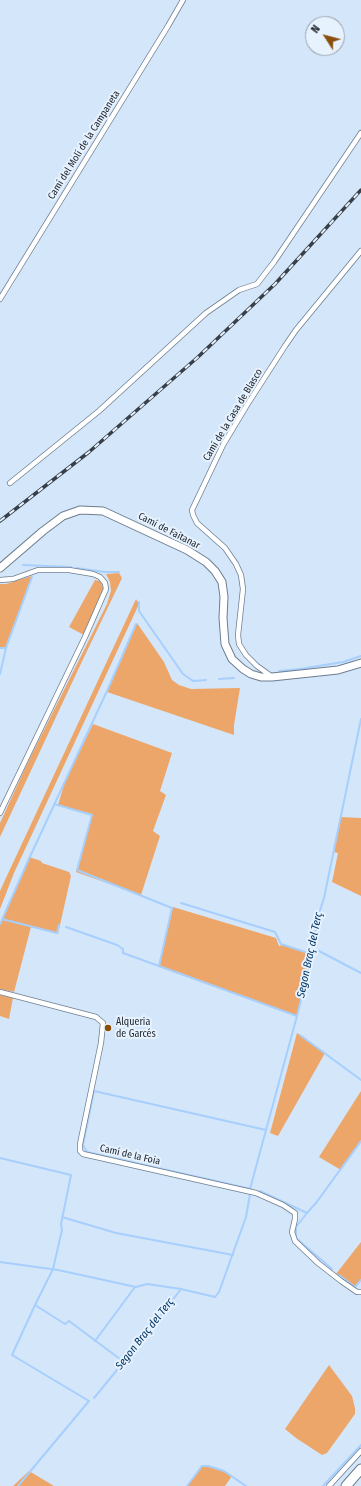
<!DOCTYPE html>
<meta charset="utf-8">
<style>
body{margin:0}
#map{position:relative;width:361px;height:1486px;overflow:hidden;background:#d4e6fa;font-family:"Fira Sans Condensed",sans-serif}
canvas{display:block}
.north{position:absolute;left:305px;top:16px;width:40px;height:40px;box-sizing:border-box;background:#e7f2ff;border:1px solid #98a1ac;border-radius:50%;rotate:306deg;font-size:11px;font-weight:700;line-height:16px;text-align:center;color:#212830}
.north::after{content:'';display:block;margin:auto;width:14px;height:18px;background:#8a4f0b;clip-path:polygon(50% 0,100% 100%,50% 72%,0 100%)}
</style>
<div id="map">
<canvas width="361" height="1486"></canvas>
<div class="north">N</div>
</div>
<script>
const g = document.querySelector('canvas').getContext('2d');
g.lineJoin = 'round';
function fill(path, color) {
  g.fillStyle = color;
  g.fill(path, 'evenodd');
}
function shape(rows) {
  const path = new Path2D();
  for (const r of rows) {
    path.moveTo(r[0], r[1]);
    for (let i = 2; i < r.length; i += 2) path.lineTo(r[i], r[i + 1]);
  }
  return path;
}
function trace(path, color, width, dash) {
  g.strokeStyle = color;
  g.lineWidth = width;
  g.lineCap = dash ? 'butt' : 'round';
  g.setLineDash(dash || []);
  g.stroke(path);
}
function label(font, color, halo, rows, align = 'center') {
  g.font = font + ' "Fira Sans Condensed",sans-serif';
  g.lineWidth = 4;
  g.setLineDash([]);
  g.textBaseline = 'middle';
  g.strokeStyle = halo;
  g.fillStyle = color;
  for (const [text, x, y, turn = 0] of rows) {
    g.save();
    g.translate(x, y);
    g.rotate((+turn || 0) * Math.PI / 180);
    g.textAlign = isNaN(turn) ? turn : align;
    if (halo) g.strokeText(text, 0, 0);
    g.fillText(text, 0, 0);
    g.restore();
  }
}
const green = shape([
 [119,573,122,578,77,672,0,837,0,823,28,762,107,604,111,591,110,582,106,574],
 [32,576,5,648,0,648,0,584,6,584],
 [95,580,100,581,105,592,84,635,69,627],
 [136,599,139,604,14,873,0,909,0,891,5,880],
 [137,623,164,662,172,680,179,685,191,689,240,688,234,725,234,735,107,692],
 [93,724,172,753,160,791,166,795,153,831,160,836,141,895,76,872,92,814,58,805,65,781],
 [340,817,361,818,361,896,332,882,338,853,333,852],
 [29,857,41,861,42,863,69,872,71,876,58,934,31,927,14,992,0,989,0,925],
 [173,907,276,938,279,946,283,945,312,954,297,1016,159,967],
 [0,995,13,998,9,1019,0,1016],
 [297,1033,325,1053,278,1136,270,1133],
 [361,1091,361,1142,341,1170,319,1157],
 [361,1242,361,1280,354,1288,336,1274],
 [329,1365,352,1396,355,1408,355,1414,327,1453,322,1455,296,1438,285,1429],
 [203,1465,219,1469,232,1476,225,1486,187,1486],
 [29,1471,54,1486,13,1486]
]);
const stream = shape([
 [23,565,71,567],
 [76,568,105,572,119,572],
 [139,602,139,611,183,674,193,681,206,680],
 [0,648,6,648,32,577],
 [279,671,300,669,343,662,361,656],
 [0,674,6,648],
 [219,679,234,678],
 [54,804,92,815,77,870,172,908,159,966],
 [181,903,275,932,281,944,311,954],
 [2,919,57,933,59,925],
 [0,924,28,861,107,691,136,624],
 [66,927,117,945,123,949,123,953,297,1016],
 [319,951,361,973],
 [300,1035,361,1080],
 [0,1158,71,1175,61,1224,62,1230,53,1269,35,1305,12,1355,89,1401,18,1486],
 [250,1189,297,1016,312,954,317,920,324,898,361,719],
 [251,1189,87,1152,83,1145,94,1091,266,1130],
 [260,1191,307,1213,316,1203,361,1141],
 [307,1213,296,1227,296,1238,332,1269],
 [62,1217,116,1233,233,1255],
 [0,1262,58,1270,136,1287,147,1284,181,1289],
 [339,1275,355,1287,361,1280],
 [35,1305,65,1324,69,1321,124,1362],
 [95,1341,135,1287],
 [94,1398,145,1336,181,1289,215,1297,219,1292,246,1217,250,1194],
 [187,1486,202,1466,208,1466,224,1471,246,1486],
 [323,1486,361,1445]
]);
const street = shape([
 [0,299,168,26,183,0],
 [10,483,99,411,206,313,239,290,257,284,274,262,361,133],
 [0,580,13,579,38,570,69,570,93,574,100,577,105,583,106,589,85,637,0,813],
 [271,676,257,666,246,655,239,644,238,635,243,589,241,575,236,564,225,548,197,523,193,515,192,510,223,445,247,405,285,346,296,330,361,251],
 [0,992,96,1017,103,1023,101,1043,80,1144,80,1151,83,1154,256,1193,283,1205,295,1213,295,1219,292,1232,295,1241,318,1263,341,1281,357,1292,361,1292],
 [329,1486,361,1451]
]);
const secondary = shape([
 [0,568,43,531,63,516,80,510,103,511,187,550,206,562,215,571,222,582,224,597,223,618,225,644,232,659,243,669,251,674,261,677,272,677,338,670,361,663]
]);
const highway = shape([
 [346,1486,361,1469]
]);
const rail = shape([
 [0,521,89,452,198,357,275,284,361,190]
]);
const markers = [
 [108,1028,4,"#8a4f0b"]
];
const streetNames = [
 ["Camí del Molí de la Campaneta",84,145,-58],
 ["Camí de la Casa de Blasco",233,415,-59],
 ["Camí de Faitanar",169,531,27],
 ["Camí de la Foia",130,1155,13]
];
const poiNames = [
 ["Alqueria",116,1022],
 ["de Garcés",116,1034]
];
const waterNames = [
 ["Segon Braç del Terç",310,955,-78],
 ["Segon Braç del Terç",145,1334,-52]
];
fill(green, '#eda669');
trace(stream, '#a7cffd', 2);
trace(street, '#6d7d8f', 6);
trace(secondary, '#6d7d8f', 9);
trace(highway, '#6d7d8f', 11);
trace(street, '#fff', 4.5);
trace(secondary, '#fff', 7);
trace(highway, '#fff', 9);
trace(rail, '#373f48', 3.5);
trace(rail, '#e7f2ff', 2, [6]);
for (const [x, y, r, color] of markers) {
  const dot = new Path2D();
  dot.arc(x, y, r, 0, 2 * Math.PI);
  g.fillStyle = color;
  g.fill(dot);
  trace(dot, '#e7f2ff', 1.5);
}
label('10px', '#212830', '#e7f2ff', streetNames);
label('10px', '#212830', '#e7f2ff', poiNames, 'left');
label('italic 11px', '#023563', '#e7f2ff', waterNames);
</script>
